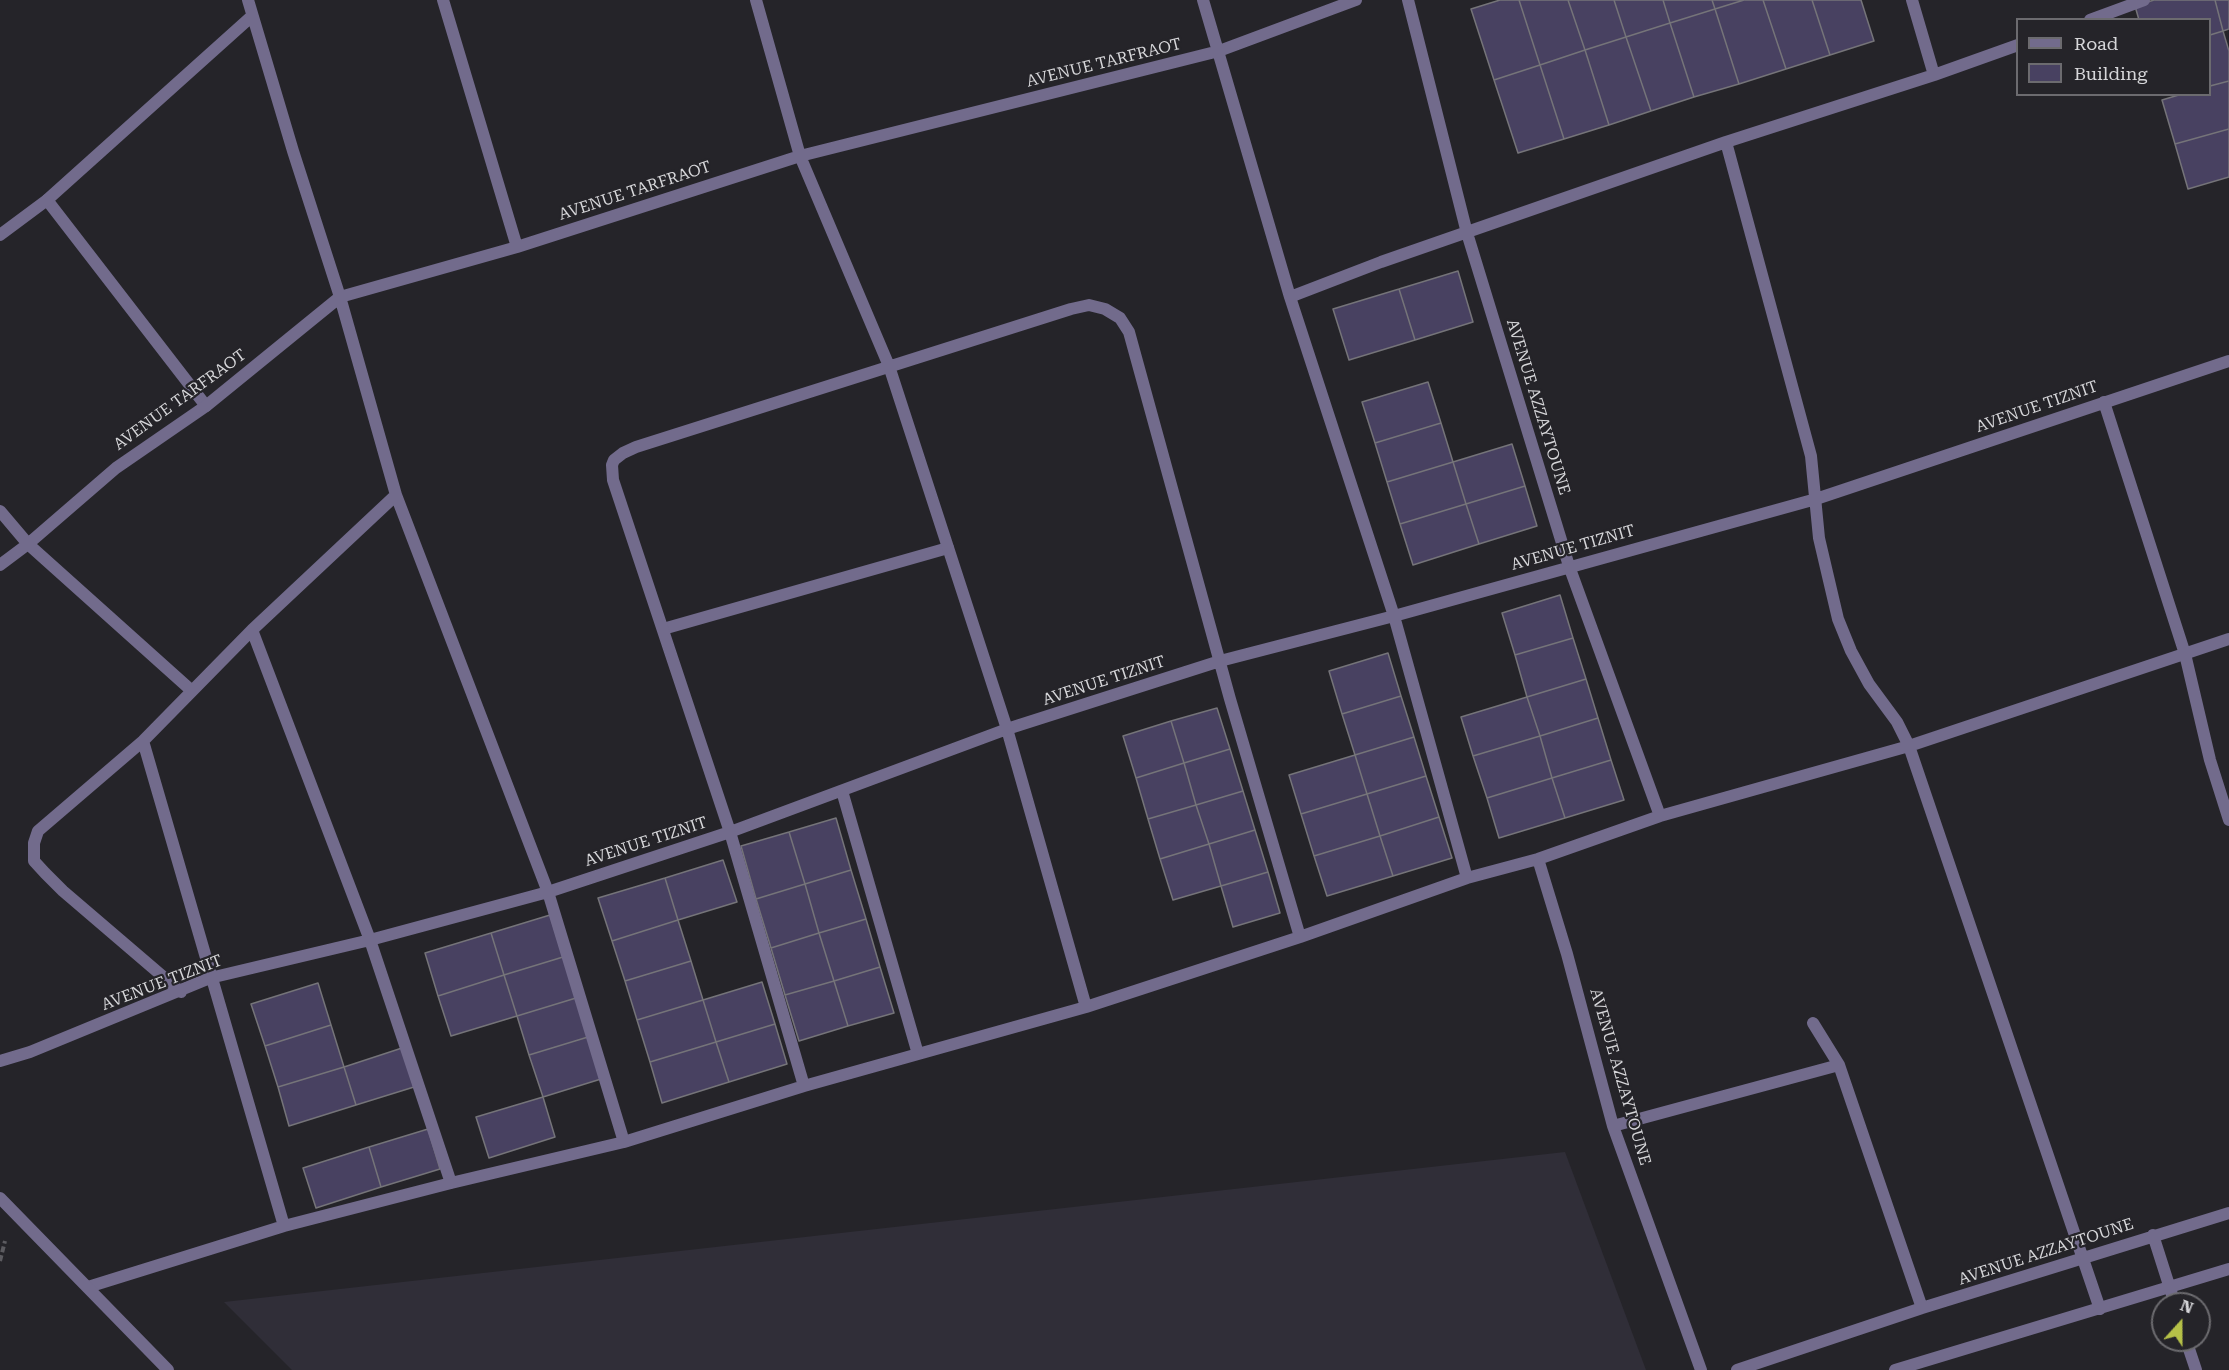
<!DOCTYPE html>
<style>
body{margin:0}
#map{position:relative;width:2229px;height:1370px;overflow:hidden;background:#252429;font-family:"Roboto Serif",serif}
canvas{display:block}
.legend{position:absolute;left:2016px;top:18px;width:195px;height:78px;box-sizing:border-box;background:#252429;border:2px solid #6c6b6f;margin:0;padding:8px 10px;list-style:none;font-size:18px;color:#d6d6d9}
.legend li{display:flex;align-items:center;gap:12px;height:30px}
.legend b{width:30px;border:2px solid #6c6b6f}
.north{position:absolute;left:2151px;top:1292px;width:60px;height:60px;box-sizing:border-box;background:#252429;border:2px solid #6c6b6f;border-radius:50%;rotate:21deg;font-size:16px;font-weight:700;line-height:24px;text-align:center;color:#d6d6d9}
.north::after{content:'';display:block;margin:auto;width:21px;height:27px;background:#b6c148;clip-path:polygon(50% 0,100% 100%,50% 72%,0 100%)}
</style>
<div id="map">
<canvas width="2229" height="1370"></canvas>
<ul class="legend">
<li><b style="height:8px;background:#726b8c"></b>Road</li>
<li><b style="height:16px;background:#484161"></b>Building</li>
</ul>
<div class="north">N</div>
</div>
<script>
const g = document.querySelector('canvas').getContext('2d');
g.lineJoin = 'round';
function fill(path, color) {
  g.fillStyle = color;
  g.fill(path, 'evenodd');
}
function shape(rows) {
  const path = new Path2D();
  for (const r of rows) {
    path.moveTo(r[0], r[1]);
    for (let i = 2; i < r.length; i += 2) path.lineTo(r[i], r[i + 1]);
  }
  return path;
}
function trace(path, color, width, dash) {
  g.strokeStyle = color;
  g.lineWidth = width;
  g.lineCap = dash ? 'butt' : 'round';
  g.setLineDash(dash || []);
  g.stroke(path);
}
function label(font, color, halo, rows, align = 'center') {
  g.font = font + ' "Roboto Serif",serif';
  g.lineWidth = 4.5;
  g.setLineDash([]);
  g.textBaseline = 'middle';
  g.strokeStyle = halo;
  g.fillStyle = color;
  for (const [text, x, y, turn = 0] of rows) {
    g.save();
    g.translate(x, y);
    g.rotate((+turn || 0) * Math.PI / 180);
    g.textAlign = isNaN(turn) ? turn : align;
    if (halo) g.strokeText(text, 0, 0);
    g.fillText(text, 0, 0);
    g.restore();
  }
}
const built = shape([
 [1565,1152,1646,1370,292,1370,224,1302]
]);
const building = shape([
 [1500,0,1519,0,1540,65,1494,80,1471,9,1500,0],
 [1519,0,1568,0,1585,50,1540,65,1519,0],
 [1568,0,1614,0,1626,37,1585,50,1568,0],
 [1614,0,1663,0,1670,23,1626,37,1614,0],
 [1663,0,1712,0,1715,9,1670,23,1663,0],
 [1712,0,1744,0,1715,9,1712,0],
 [1744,0,1763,0,1786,69,1739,84,1715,9,1744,0],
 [1763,0,1812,0,1830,55,1786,69,1763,0],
 [1812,0,1861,0,1874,41,1830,55,1812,0],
 [2154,0,2215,0,2223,31,2210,35,2210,20,2139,20,2135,6,2154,0],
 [2215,0,2229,0,2229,29,2223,31,2215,0],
 [1715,9,1739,84,1694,97,1670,23,1715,9],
 [1670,23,1694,97,1651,111,1626,37,1670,23],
 [2223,31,2229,51,2229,81,2210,86,2210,35,2223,31],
 [1626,37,1651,111,1609,125,1585,50,1626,37],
 [1585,50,1609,125,1564,139,1540,65,1585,50],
 [1540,65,1564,139,1518,153,1494,80,1540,65],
 [2229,81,2229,129,2175,144,2162,100,2182,94,2210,94,2210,86,2229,81],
 [2229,129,2229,177,2188,189,2175,144,2229,129],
 [1458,271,1473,322,1415,340,1399,289,1458,271],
 [1399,289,1415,340,1349,360,1333,309,1399,289],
 [1428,382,1441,423,1375,443,1362,402,1428,382],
 [1441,423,1453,462,1387,482,1375,443,1441,423],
 [1512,444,1525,486,1466,504,1453,462,1512,444],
 [1453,462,1466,504,1400,524,1387,482,1453,462],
 [1525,486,1537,526,1479,544,1466,504,1525,486],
 [1466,504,1479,544,1413,565,1400,524,1466,504],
 [1560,595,1573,638,1515,655,1502,613,1560,595],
 [1573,638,1586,679,1527,697,1515,655,1573,638],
 [1388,653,1401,696,1342,714,1329,671,1388,653],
 [1586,679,1598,718,1540,736,1527,697,1586,679],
 [1401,696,1414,737,1355,755,1342,714,1401,696],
 [1527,697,1540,736,1473,756,1461,717,1527,697],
 [1217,708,1230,749,1184,763,1171,721,1217,708],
 [1598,718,1611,760,1552,778,1540,736,1598,718],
 [1171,721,1184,763,1136,778,1123,736,1171,721],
 [1540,736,1552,778,1487,798,1473,756,1540,736],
 [1414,737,1426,776,1367,794,1355,755,1414,737],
 [1230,749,1243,791,1196,805,1184,763,1230,749],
 [1355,755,1367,794,1301,814,1289,775,1355,755],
 [1611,760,1624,800,1565,818,1552,778,1611,760],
 [1184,763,1196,805,1148,819,1136,778,1184,763],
 [1426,776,1439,817,1380,836,1367,794,1426,776],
 [1552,778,1565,818,1499,838,1487,798,1552,778],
 [1243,791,1255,830,1209,844,1196,805,1243,791],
 [1367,794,1380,836,1314,856,1301,814,1367,794],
 [1196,805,1209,844,1160,859,1148,819,1196,805],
 [1439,817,1452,858,1393,876,1380,836,1439,817],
 [836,818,851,870,805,884,789,832,836,818],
 [1255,830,1268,872,1221,886,1209,844,1255,830],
 [789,832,805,884,756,899,741,846,789,832],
 [1380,836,1393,876,1327,896,1314,856,1380,836],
 [1209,844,1221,886,1173,900,1160,859,1209,844],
 [723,860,737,902,678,920,665,878,723,860],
 [851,870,866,919,819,933,805,884,851,870],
 [1268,872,1280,913,1233,927,1221,886,1268,872],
 [665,878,678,920,612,941,598,898,665,878],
 [805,884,819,933,771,948,756,899,805,884],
 [550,915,563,957,504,975,491,933,550,915],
 [866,919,880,967,834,981,819,933,866,919],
 [678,920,691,961,625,981,612,941,678,920],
 [491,933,504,975,438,996,425,953,491,933],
 [819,933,834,981,785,995,771,948,819,933],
 [563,957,576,998,517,1016,504,975,563,957],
 [691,961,703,1000,637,1020,625,981,691,961],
 [880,967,894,1013,848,1026,834,981,880,967],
 [504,975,517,1016,451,1036,438,996,504,975],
 [834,981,848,1026,799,1041,785,995,834,981],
 [762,982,775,1024,716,1042,703,1000,762,982],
 [318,983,331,1025,265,1046,251,1004,318,983],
 [576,998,588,1037,529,1055,517,1016,576,998],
 [703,1000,716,1042,650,1062,637,1020,703,1000],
 [775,1024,787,1064,729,1082,716,1042,775,1024],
 [331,1025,344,1067,278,1087,265,1046,331,1025],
 [588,1037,601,1079,543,1097,529,1055,588,1037],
 [716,1042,729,1082,662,1103,650,1062,716,1042],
 [402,1048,414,1087,356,1105,344,1067,402,1048],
 [344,1067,356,1105,289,1126,278,1087,344,1067],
 [543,1097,555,1137,489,1158,476,1117,543,1097],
 [428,1129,440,1169,381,1187,369,1147,428,1129],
 [369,1147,381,1187,316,1208,303,1168,369,1147]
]);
const path = shape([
 [0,1261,5,1241]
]);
const service = shape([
 [47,200,206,406],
 [663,629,948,548]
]);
const minor = shape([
 [248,0,293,151,340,297,396,495,548,892,624,1142],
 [443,0,517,247],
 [756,0,800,156,889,366,1007,729,1086,1007],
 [1203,0,1290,297,1394,616,1467,878],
 [1408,0,1467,233,1569,566,1660,816],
 [1912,0,1934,75],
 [2090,20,2144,0],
 [1726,142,1811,456,1819,538,1838,619,1851,651,1869,684,1897,722,1909,746,2100,1309],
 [0,235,47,200,252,16],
 [1290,297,1381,262,1726,142,1934,75,2018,45],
 [2104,402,2185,654,2210,760,2229,820],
 [0,511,28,544,192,691],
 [0,565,28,544,116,468,206,406,340,297,517,247,800,156,1219,51,1356,0],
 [252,630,370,940,451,1183],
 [143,741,284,1226],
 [842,791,918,1054],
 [1538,859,1567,954,1613,1126,1701,1370],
 [181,992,63,891,45,873,34,861,34,843,38,831,143,741,252,630,396,495],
 [1813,1023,1839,1065,1922,1308],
 [0,1061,30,1052,210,978,370,940,548,892,730,832,1007,729,1220,661,1394,616,1816,499,2229,361],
 [804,1086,730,832,613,480,612,465,614,460,623,453,636,447,1071,309,1089,305,1105,309,1120,318,1129,332,1230,699,1300,937],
 [1613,1126,1839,1065],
 [2153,1235,2175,1304],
 [88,1287,284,1226,451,1183,624,1142,804,1086,1086,1007,1300,937,1467,878,1538,859,1660,816,1909,746,2229,639],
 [2186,1340,2196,1370],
 [1737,1370,1922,1308,2229,1213],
 [1895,1370,2229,1269]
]);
const tertiary = shape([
 [0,1198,168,1370]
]);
const streetNames = [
 ["AVENUE TARFRAOT",1104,63,-14],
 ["AVENUE TARFRAOT",635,191,-18],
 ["AVENUE TARFRAOT",180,400,-36],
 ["AVENUE AZZAYTOUNE",1538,407,73],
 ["AVENUE TIZNIT",2037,407,-19],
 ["AVENUE TIZNIT",1573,548,-16],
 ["AVENUE TIZNIT",1104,681,-18],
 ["AVENUE TIZNIT",646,842,-18],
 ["AVENUE TIZNIT",162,983,-21],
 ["AVENUE AZZAYTOUNE",1620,1077,74],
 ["AVENUE AZZAYTOUNE",2046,1252,-18]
];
fill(built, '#302e38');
fill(building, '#484161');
trace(building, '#757479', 1.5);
trace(path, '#5c5b60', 4, [6, 3]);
trace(service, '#726b8c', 12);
trace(minor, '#726b8c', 12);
trace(tertiary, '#726b8c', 12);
label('16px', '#d6d6d9', '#252429', streetNames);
</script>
